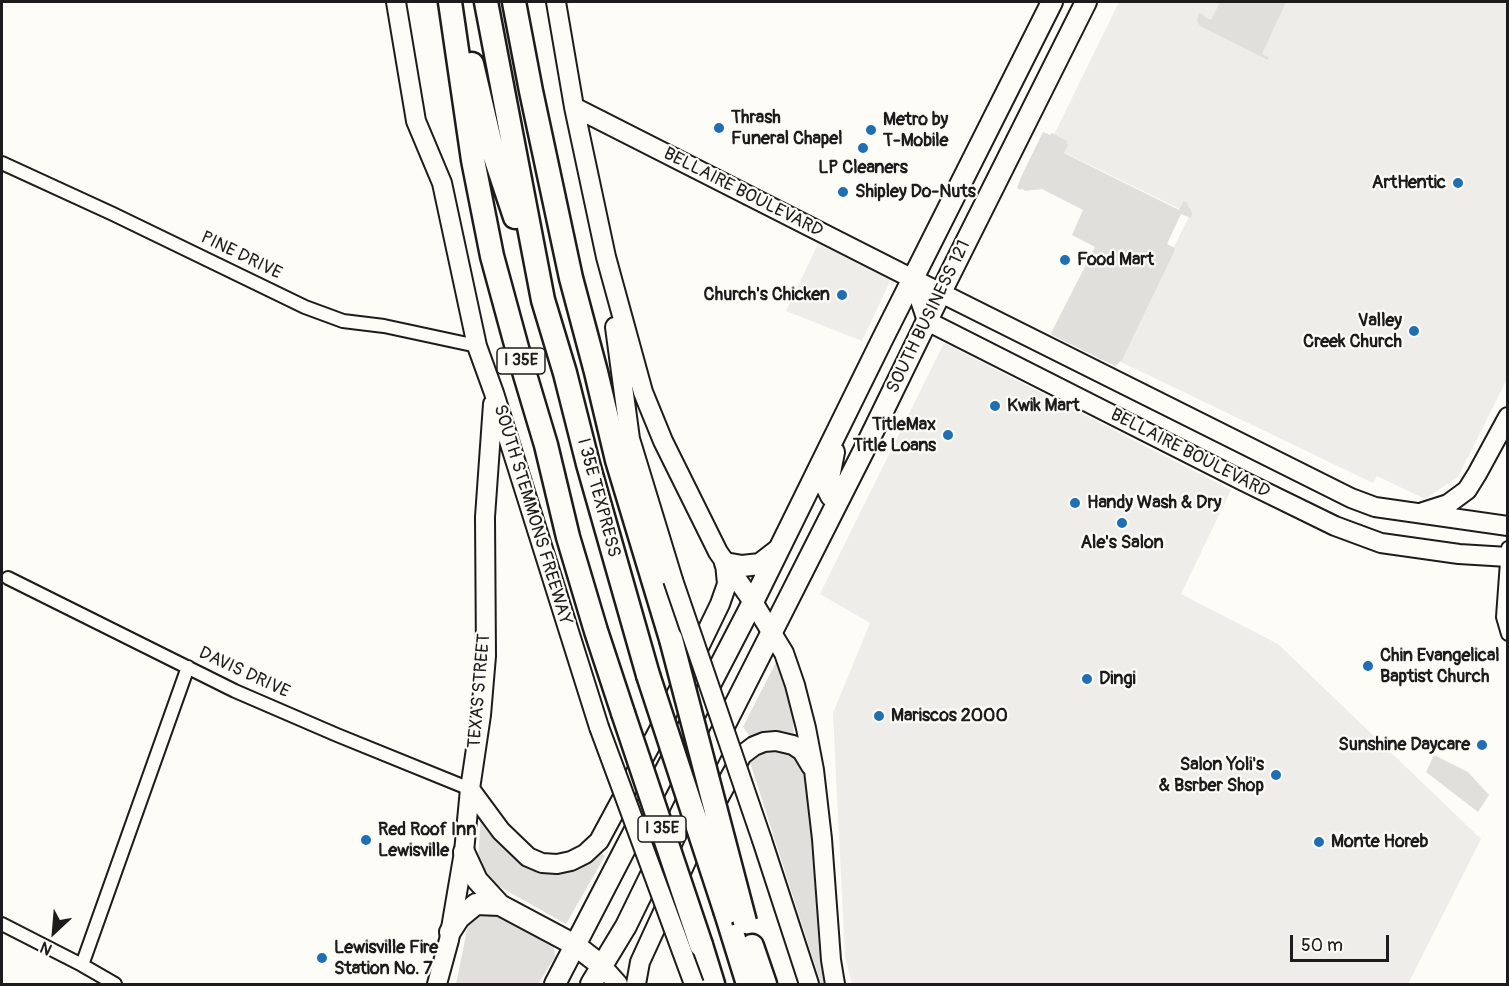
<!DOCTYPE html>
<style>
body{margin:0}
#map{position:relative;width:1509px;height:986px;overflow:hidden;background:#fdfcf7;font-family:Pangolin,sans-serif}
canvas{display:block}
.frame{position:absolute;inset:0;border:3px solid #1c1c1c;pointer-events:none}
.north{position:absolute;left:24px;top:902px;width:60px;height:60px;-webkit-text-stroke:4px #fdfcf7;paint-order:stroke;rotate:206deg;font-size:16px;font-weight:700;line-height:24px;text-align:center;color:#1c1c1c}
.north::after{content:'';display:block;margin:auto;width:21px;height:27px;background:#1c1c1c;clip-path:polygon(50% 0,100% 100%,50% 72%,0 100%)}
.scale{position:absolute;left:1290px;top:935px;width:99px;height:27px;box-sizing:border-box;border:3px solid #1c1c1c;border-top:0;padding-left:8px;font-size:18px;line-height:21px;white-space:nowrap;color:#1c1c1c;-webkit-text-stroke:4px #fdfcf7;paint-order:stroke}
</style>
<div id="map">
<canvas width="1509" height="986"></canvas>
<div class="frame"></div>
<div class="north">N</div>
<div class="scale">50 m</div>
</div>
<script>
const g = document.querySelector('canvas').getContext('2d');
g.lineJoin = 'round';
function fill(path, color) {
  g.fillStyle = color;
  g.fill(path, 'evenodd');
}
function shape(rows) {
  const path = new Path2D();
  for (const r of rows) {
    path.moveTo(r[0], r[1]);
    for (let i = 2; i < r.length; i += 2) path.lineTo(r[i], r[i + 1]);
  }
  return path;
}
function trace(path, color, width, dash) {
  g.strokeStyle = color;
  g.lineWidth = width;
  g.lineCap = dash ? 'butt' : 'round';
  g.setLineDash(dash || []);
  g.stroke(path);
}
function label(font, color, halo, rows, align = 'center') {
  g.font = font + ' Pangolin,sans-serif';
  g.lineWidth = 4.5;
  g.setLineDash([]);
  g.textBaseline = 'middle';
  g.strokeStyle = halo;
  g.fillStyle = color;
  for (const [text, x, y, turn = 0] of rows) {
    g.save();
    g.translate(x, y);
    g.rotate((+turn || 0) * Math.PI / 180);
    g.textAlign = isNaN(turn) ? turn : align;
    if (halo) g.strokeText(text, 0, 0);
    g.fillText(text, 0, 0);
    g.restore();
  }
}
const built = shape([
 [1119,2,1507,2,1507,379,1458,477,1425,499,1377,476,1373,483,1119,361,1190,214,1049,145],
 [818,244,891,279,862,341,786,311],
 [944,343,1231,490,1181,594,1278,644,1481,839,1408,984,852,984,845,957,833,713,870,623,820,594]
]);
const green = shape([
 [1220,2,1286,2,1262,54,1269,58,1268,60,1200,26,1197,21,1199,13,1203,14,1204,17,1211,20],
 [1043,132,1050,135,1052,133,1067,141,1066,143,1068,145,1064,153,1179,210,1184,201,1186,202,1192,213,1191,218,1181,214,1167,244,1175,248,1173,254,1122,360,1115,366,1054,336,1051,333,1095,247,1072,235,1083,210,1042,189,1024,191,1025,190,1021,189,1020,190,1017,188,1022,175],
 [776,662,792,708,794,734,781,731,763,732,751,738,743,727],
 [780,746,800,756,808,798,816,868,819,933,822,967,826,984,821,984,750,762,761,750],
 [1434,755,1468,772,1489,795,1478,812,1426,772],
 [481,814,543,870,573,872,602,854,605,856,566,924,493,883,478,860],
 [487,908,542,933,554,947,555,957,538,984,456,984,470,915]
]);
const street = shape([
 [2,163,113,214,305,307,343,321,384,326,477,346],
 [1508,548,1503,617,1508,634],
 [8,578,235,691,337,735,470,789],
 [2,924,82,965,115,984],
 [82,965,188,667]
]);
const secondary = shape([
 [396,2,416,121,442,183,477,346,494,393,599,727],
 [556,2,574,107,606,257,643,392,663,441,718,552,753,602,784,653,795,685,806,728,814,770,822,839,831,960,835,984],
 [574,107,913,279,1351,498,1375,507,1508,526],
 [913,279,927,321,1243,481,1335,526,1381,543,1459,554,1508,557],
 [615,327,630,439,673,580],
 [1423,512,1448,504,1467,490,1477,474,1508,417],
 [470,789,501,831,528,857,542,863,557,864,571,861,585,854,599,841,661,726,720,604,727,584,725,563],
 [762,840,809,984],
 [602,966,618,984],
 [437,984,449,940,464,852,470,789,481,715,486,656,485,517,493,404],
 [636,984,640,962,696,840,742,755,754,746,764,742,776,741,793,745,802,751,811,766]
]);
const primary = shape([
 [834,452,827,488,831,496,838,500],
 [725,563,742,566,760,564,778,550],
 [464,852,477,880,500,905,575,945,602,966],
 [450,932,459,918,476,904,500,905],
 [555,984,753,602,883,338,1052,2],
 [591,984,626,926,705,764,864,450,941,292,1086,2]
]);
const highway = shape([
 [450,2,473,160,492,256,517,348,546,445,568,537,596,631,623,713],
 [486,2,543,300,565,373,588,464,648,675],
 [514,2,531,91,571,278,596,372,617,460,671,639],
 [472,64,491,145,515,217],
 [726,913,748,984],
 [701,945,713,984],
 [752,946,765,984]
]);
const secondaryBridge = shape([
 [673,580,762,840],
 [599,727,694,984]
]);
const highwayBridge = shape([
 [671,639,745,922],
 [648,675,726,913],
 [623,713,701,945]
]);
const markers = [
 [719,128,6,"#1f6fb2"],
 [871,130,6,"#1f6fb2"],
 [863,148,6,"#1f6fb2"],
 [1458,183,6,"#1f6fb2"],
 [843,192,6,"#1f6fb2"],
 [1065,260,6,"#1f6fb2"],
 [842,295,6,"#1f6fb2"],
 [1414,331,6,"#1f6fb2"],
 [995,406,6,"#1f6fb2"],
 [948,435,6,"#1f6fb2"],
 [1075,503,6,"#1f6fb2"],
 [1122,523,6,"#1f6fb2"],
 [1368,666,6,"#1f6fb2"],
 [1087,679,6,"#1f6fb2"],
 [879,716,6,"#1f6fb2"],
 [1482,745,6,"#1f6fb2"],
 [1276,775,6,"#1f6fb2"],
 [366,840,6,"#1f6fb2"],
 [1319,842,6,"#1f6fb2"],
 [322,958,6,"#1f6fb2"]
];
const shields = [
 [521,361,48],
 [662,829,48]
];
const shieldNames = [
 ["I 35E",521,361],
 ["I 35E",662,829]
];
const poiNames = [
 ["Thrash",731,118],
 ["Funeral Chapel",731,139],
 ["Metro by",883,120],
 ["T-Mobile",883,141],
 ["LP Cleaners",863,168,"center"],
 ["ArtHentic",1446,183,"right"],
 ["Shipley Do-Nuts",855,192],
 ["Food Mart",1077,260],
 ["Church's Chicken",830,295,"right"],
 ["Valley",1402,321,"right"],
 ["Creek Church",1402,342,"right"],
 ["Kwik Mart",1007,406],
 ["TitleMax",936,425,"right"],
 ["Title Loans",936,446,"right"],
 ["Handy Wash & Dry",1087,503],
 ["Ale's Salon",1122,543,"center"],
 ["Chin Evangelical",1380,656],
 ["Baptist Church",1380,677],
 ["Dingi",1099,679],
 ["Mariscos 2000",891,716],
 ["Sunshine Daycare",1470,745,"right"],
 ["Salon Yoli's",1264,765,"right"],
 ["& Bsrber Shop",1264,786,"right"],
 ["Red Roof Inn",378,830],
 ["Lewisville",378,851],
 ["Monte Horeb",1331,842],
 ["Lewisville Fire",334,948],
 ["Station No. 7",334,969]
];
const streetNames = [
 ["BELLAIRE BOULEVARD",743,193,27],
 ["PINE DRIVE",241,256,26],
 ["SOUTH BUSINESS 121",929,317,-64],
 ["BELLAIRE BOULEVARD",1190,454,27],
 ["I 35E TEXPRESS",598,498,75],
 ["SOUTH STEMMONS FREEWAY",532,515,73],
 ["DAVIS DRIVE",244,673,25],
 ["TEXAS STREET",480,691,-85]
];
fill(built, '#eeede9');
fill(green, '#e0dfdb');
trace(street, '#1c1c1c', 16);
trace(secondary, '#1c1c1c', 22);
trace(primary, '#1c1c1c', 24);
trace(highway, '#1c1c1c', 27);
trace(street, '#fdfcf7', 12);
trace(secondary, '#fdfcf7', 18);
trace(primary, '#fdfcf7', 20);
trace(highway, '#fdfcf7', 22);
trace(secondaryBridge, '#1c1c1c', 22, []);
trace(highwayBridge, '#1c1c1c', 27, []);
trace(secondaryBridge, '#fdfcf7', 18);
trace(highwayBridge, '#fdfcf7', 22);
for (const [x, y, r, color] of markers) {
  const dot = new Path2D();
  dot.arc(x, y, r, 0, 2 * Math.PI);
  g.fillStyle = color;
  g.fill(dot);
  trace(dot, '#fdfcf7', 2);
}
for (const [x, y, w] of shields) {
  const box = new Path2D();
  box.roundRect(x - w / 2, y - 13, w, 26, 4.5);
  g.fillStyle = '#fdfcf7';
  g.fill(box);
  trace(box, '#1c1c1c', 1.5);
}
label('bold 16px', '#1c1c1c', null, shieldNames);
label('bold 18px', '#1c1c1c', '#fdfcf7', poiNames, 'left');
label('18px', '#1c1c1c', '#fdfcf7', streetNames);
</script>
